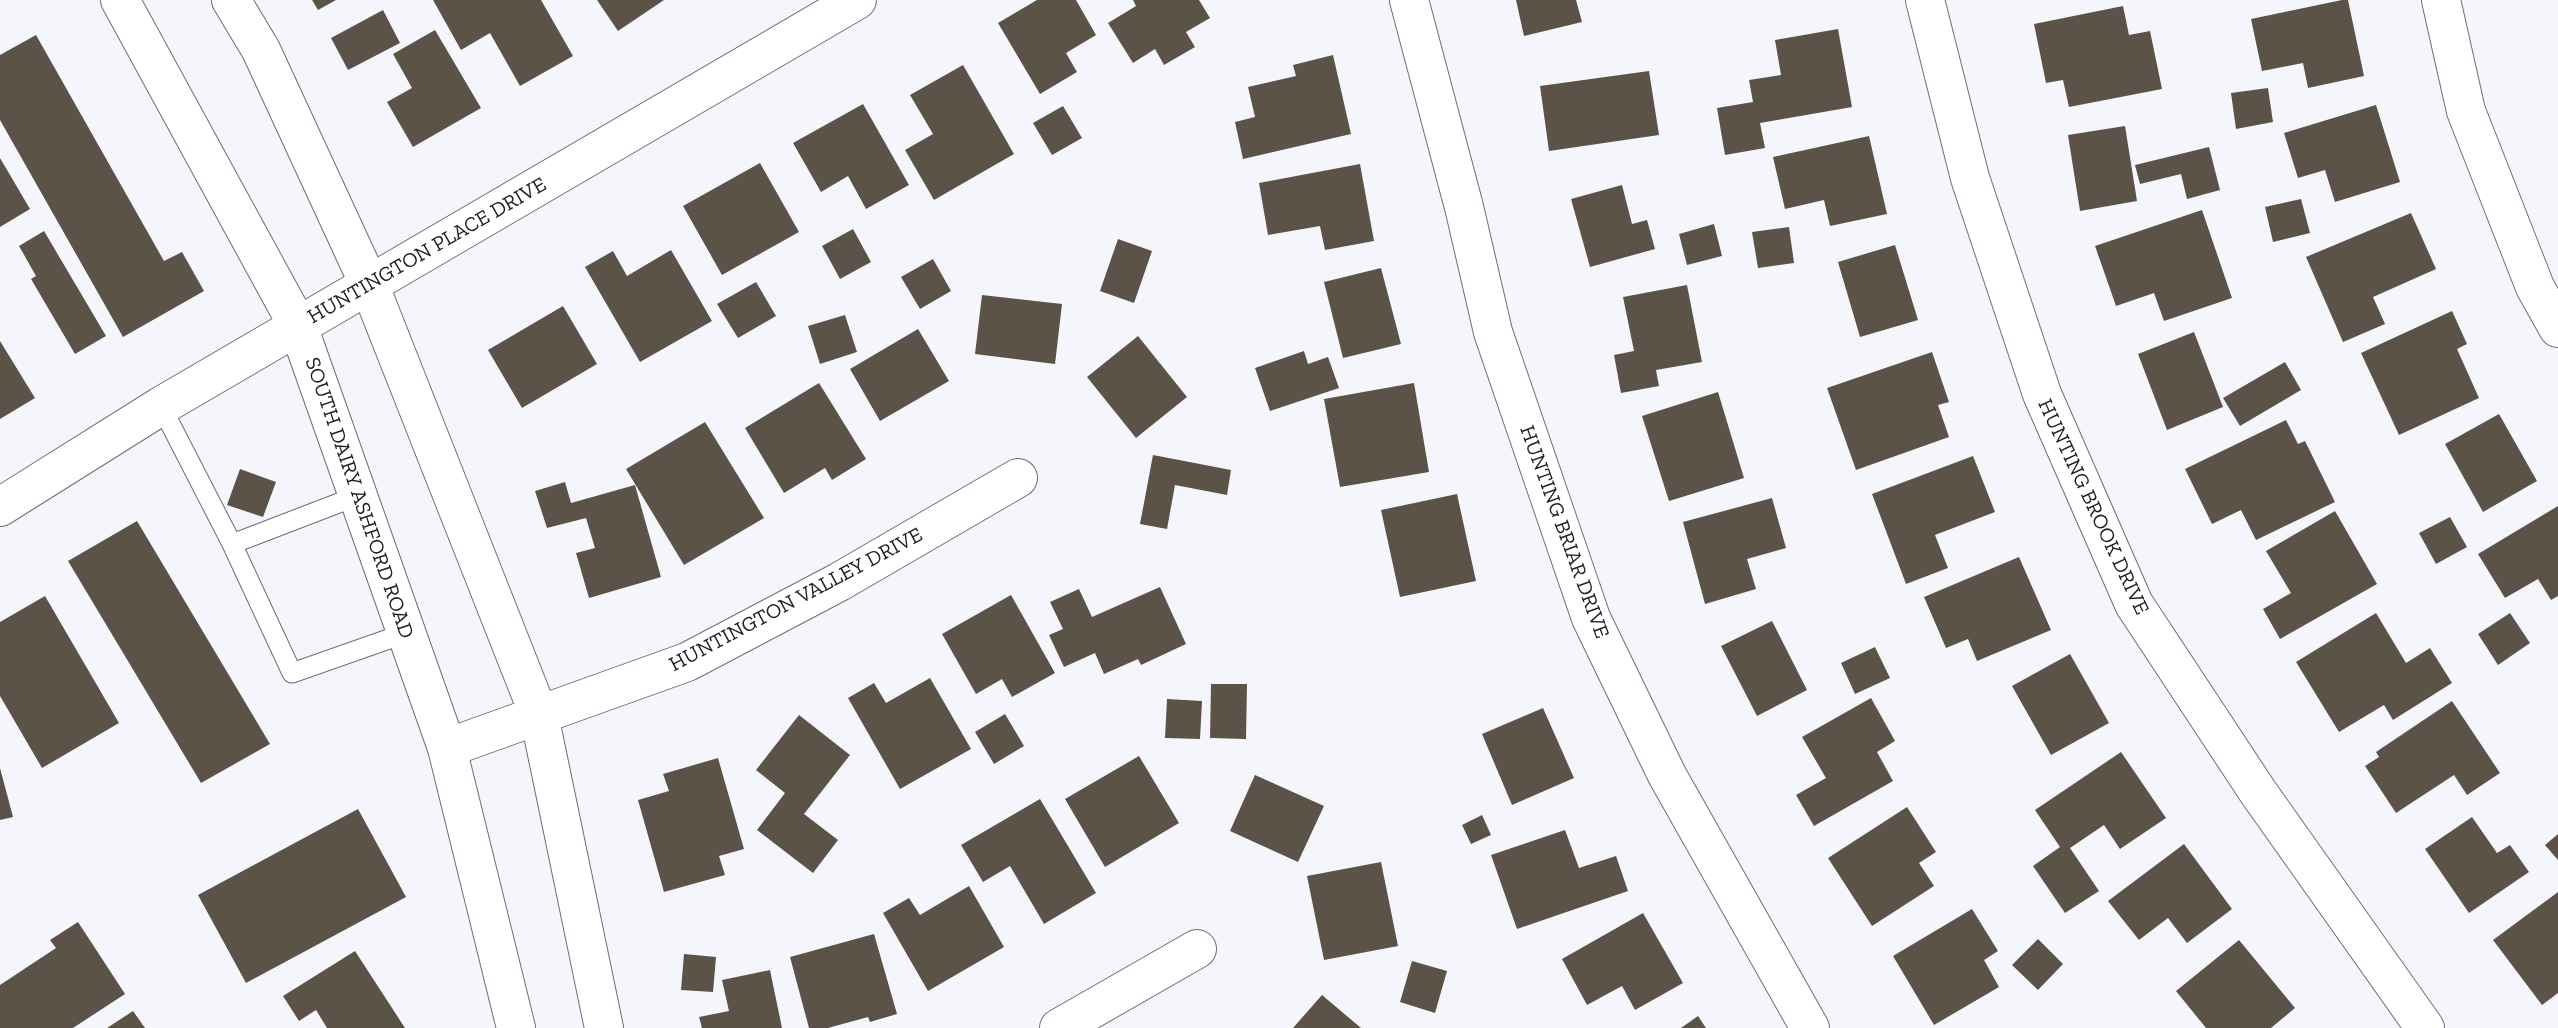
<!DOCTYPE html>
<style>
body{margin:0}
canvas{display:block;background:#f5f6fc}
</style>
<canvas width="2558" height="1028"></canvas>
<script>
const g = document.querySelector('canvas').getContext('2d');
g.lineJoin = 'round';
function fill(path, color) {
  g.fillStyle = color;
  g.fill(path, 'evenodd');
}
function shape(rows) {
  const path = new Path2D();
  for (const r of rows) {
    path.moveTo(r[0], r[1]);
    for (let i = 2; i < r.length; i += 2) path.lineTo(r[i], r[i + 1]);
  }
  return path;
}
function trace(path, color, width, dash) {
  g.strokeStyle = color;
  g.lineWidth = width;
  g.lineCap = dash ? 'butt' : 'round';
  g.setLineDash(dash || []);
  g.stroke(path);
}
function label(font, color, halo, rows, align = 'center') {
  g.font = font + ' "Zilla Slab",serif';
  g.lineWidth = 7;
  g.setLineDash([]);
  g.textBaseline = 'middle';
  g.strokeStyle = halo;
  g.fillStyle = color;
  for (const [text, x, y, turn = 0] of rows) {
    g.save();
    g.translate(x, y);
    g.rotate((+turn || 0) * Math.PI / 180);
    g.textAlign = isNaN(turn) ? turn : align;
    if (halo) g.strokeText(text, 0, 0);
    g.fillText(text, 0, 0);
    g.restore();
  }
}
const building = shape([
 [312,0,336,0,318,10],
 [433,0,541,0,573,56,520,86,490,33,461,50],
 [597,0,664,0,618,31],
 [1037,0,1076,0,1096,35,1066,53,1077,72,1040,94,998,23],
 [1133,0,1199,0,1210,18,1186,32,1195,47,1164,65,1155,49,1133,63,1108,23,1136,6],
 [1516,0,1576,0,1582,22,1524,36],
 [2342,0,2348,0,2364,76,2308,88,2303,63,2262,71,2251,19],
 [2123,6,2129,35,2150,31,2162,89,2069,107,2063,80,2046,83,2034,24],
 [383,10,400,43,348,70,331,38],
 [1838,29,1852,107,1760,123,1765,148,1725,155,1717,108,1753,102,1749,80,1781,75,1775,40],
 [435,30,481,108,413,147,387,102,412,88,393,54],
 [36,35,164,261,182,252,204,291,123,337,0,120,0,55],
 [1333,55,1351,134,1243,159,1235,122,1255,117,1248,87,1296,76,1293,65],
 [963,65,1014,154,934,200,905,150,933,134,910,95],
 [1649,71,1659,135,1549,151,1540,86],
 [2268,88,2273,122,2236,129,2231,93],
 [863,104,909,185,866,209,848,176,821,192,793,143],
 [2376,105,2400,182,2335,202,2325,170,2298,178,2284,133],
 [1063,106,1082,138,1052,155,1033,123],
 [2125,126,2137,201,2080,211,2068,135],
 [1869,136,1887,214,1830,226,1824,200,1785,209,1773,157],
 [2209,147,2220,190,2187,199,2181,174,2140,184,2135,165],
 [0,158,30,209,0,227],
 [760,163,799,232,722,275,683,206],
 [1360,164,1374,241,1325,250,1320,226,1268,235,1259,183],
 [1622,185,1632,224,1647,220,1655,249,1590,267,1571,199],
 [2301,199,2310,233,2273,242,2265,207],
 [2202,210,2232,298,2164,321,2154,293,2116,306,2095,246],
 [2411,213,2436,269,2373,297,2385,324,2343,342,2306,257],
 [1714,224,1722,256,1687,265,1679,234],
 [1789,227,1794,263,1758,268,1752,232],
 [853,229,871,262,840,279,822,246],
 [44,231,106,336,75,354,31,279,36,276,19,246],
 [1118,239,1152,251,1134,303,1100,291],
 [1895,245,1918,320,1860,337,1838,262],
 [671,250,712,321,640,362,585,267,613,251,627,276],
 [933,259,951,291,920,309,901,277],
 [1381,268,1401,344,1343,358,1324,282],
 [756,282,776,316,738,338,717,304],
 [1687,285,1702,362,1656,370,1659,386,1621,393,1614,355,1634,351,1623,297],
 [982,295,1062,304,1055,364,975,354],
 [563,306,597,364,522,408,488,350],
 [2452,311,2467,344,2457,349,2479,398,2399,435,2361,353],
 [845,315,857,352,820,364,808,326],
 [918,329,949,381,880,421,850,369],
 [2194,332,2223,407,2167,430,2138,354],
 [1138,336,1187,397,1136,438,1087,377],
 [0,341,35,398,0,419],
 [1304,351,1308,364,1328,357,1339,388,1270,411,1255,368],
 [1932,352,1949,402,1938,405,1949,437,1856,470,1827,388],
 [2285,362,2301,390,2240,426,2223,398],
 [819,383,866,459,832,480,825,468,784,493,745,428],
 [1414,383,1429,472,1340,487,1324,399],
 [1718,392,1744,478,1669,501,1642,416],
 [2499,414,2537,481,2483,512,2445,444],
 [2286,420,2298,444,2305,441,2335,502,2256,540,2241,510,2212,524,2185,469],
 [705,422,764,518,684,565,626,469],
 [1153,455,1231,470,1227,495,1175,485,1167,529,1140,524],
 [1973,456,1995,512,1935,535,1948,568,1906,584,1872,494],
 [240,469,276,482,263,517,227,505],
 [565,482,571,503,635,485,661,577,589,598,576,553,595,548,586,518,547,528,535,491],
 [1457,494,1476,581,1400,597,1381,510],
 [1772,498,1786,548,1747,559,1756,589,1705,604,1683,522],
 [2558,506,2558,596,2551,600,2538,579,2505,598,2478,554],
 [2335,511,2377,584,2280,639,2263,609,2291,593,2266,551],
 [2450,517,2467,547,2436,564,2419,533],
 [137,521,270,744,201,783,68,561],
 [2019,557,2051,630,1977,661,1968,639,1946,648,1924,597],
 [1160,587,1186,644,1141,665,1138,659,1104,674,1095,653,1064,667,1049,635,1063,629,1050,602,1079,589,1092,617],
 [1011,595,1055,673,1012,697,1002,679,976,694,942,634],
 [45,596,119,723,42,768,0,696,0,622],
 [2376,613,2406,663,2430,648,2452,683,2393,720,2384,705,2339,732,2296,662],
 [2510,613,2530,643,2498,665,2478,634],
 [1772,621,1807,690,1757,716,1721,646],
 [1875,647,1890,678,1855,694,1841,663],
 [2070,654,2109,723,2051,755,2012,686],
 [930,678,971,749,900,789,848,698,874,683,886,703],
 [1211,684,1247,684,1246,739,1210,738],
 [1871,698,1895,741,1877,752,1893,781,1814,826,1796,795,1826,778,1802,737],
 [1167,699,1202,701,1200,739,1165,738],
 [2452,701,2500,773,2467,795,2454,775,2396,813,2365,766,2379,757,2376,752],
 [1543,708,1574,778,1512,805,1482,734],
 [1005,714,1024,746,994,764,975,732],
 [799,715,850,755,804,814,838,840,813,873,757,830,785,793,756,770],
 [2121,752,2166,818,2120,849,2104,825,2070,848,2099,891,2065,913,2033,866,2060,847,2035,810],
 [1139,756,1179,823,1105,867,1065,799],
 [718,758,744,849,719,856,725,875,664,892,638,800,669,791,663,774],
 [0,768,13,817,0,820],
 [1255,775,1324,806,1298,862,1230,831],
 [1040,799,1096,893,1044,924,1010,866,983,882,961,845],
 [1907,807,1936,852,1919,863,1934,886,1872,926,1828,858],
 [358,809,406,897,246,983,198,895],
 [1482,815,1491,835,1471,844,1462,825],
 [2472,817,2497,853,2510,845,2529,872,2469,913,2425,849],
 [1565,830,1579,868,1616,856,1628,891,1517,929,1491,855],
 [2558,834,2558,860,2545,845],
 [2184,844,2232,909,2187,943,2168,918,2139,940,2108,901],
 [1381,862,1398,946,1324,960,1307,876],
 [969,886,1004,947,928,991,883,913,909,898,920,915],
 [2558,892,2558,993,2542,1005,2493,940],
 [1972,909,1998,951,1984,960,1999,987,1934,1025,1893,956],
 [1643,913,1683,983,1635,1010,1622,986,1587,1005,1562,959],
 [78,922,125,994,73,1028,0,1028,0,985,56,948,50,940],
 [874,934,897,1014,870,1022,868,1017,828,1028,809,1028,790,957],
 [2038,939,2063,964,2038,990,2012,965],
 [2239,940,2295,1008,2271,1028,2206,1028,2176,991],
 [355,951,405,1028,327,1028,316,1010,299,1021,283,996],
 [684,954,716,957,713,992,681,990],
 [1412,961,1447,971,1435,1013,1400,1002],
 [770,970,782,1028,702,1028,699,1017,729,1011,722,980],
 [1322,995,1361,1028,1293,1028],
 [133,1011,145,1028,107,1028],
 [1698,1016,1706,1028,1681,1028]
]);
const service = shape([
 [161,406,232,544,292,673,406,633],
 [232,544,357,496]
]);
const minor = shape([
 [1409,0,1464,207,1493,332,1591,618,1667,775,1810,1028],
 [1925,0,1970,178,2042,394,2134,604,2258,792,2425,1028],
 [2441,0,2466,111,2535,287,2558,328],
 [0,507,161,406,857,0],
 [447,748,687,662,839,582,1018,478],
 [1059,1028,1197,949]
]);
const secondary = shape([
 [120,0,298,326,447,748,516,1028],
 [231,0,261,50,369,284,539,715,604,1028]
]);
const streetNames = [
 ["HUNTINGTON PLACE DRIVE",427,251,-30],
 ["SOUTH DAIRY ASHFORD ROAD",359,498,71],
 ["HUNTING BROOK DRIVE",2093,507,65],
 ["HUNTING BRIAR DRIVE",1564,532,70],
 ["HUNTINGTON VALLEY DRIVE",796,600,-28]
];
fill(building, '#5b5348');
trace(service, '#6b6e7b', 21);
trace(minor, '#6b6e7b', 40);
trace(secondary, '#6b6e7b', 40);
trace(service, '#fff', 19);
trace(minor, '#fff', 38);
trace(secondary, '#fff', 38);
label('21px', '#1e1f24', '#fff', streetNames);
</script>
